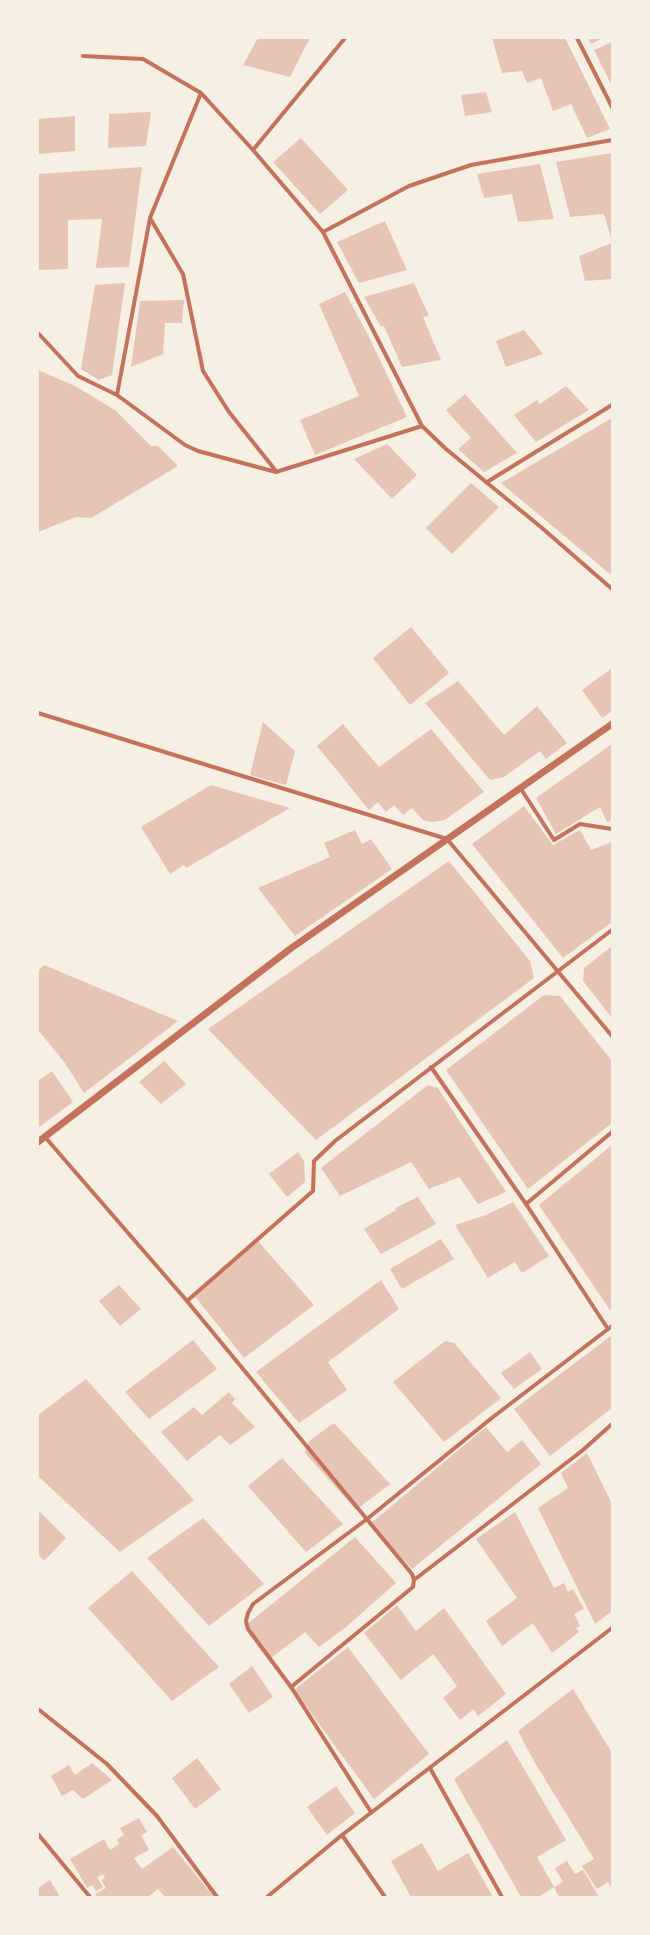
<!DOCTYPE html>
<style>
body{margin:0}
#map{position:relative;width:650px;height:1935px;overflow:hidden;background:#f6efe4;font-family:"Nunito Sans",sans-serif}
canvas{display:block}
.frame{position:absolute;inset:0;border:39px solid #f6efe4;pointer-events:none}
</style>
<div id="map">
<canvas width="650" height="1935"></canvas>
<div class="frame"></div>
</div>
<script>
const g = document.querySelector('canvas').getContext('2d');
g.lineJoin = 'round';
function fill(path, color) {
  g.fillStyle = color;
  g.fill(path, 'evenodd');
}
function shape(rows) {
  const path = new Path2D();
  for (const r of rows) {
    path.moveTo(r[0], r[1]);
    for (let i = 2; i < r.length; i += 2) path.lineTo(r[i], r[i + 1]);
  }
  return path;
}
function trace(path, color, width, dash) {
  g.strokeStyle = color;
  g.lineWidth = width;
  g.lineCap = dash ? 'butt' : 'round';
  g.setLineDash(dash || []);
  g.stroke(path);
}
const building = shape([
 [258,38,310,38,290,77,243,65],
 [492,38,565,38,610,129,587,138,571,104,553,111,541,78,527,83,522,71,502,73],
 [588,38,603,38,591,44],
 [612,42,612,86,594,50],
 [486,92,492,112,465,116,461,95],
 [151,112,146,146,108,148,109,114],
 [75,116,75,151,38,154,38,119],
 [301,138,348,190,320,214,273,162],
 [612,153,612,242,604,214,570,217,556,162],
 [540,164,554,219,518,222,512,194,484,198,477,174],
 [142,167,129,267,96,268,102,219,68,220,68,269,38,270,38,174],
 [385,221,407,270,359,283,337,242],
 [612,243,612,279,585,281,579,256],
 [125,283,112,375,99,380,81,369,95,285],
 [414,283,429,316,423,317,441,360,402,367,384,326,381,327,364,297],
 [345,292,369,337,407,417,315,455,300,420,359,396,319,304],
 [184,300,182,323,165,323,163,354,131,367,140,301],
 [524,330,543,354,506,367,496,341],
 [38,370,75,386,115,410,151,446,158,446,178,466,91,518,76,517,38,532],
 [566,386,589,410,536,442,514,415,537,400,540,404],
 [465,394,517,453,484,472,458,449,471,438,446,410],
 [612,418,612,573,610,574,501,483],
 [387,444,417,475,392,499,354,459],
 [471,483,499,507,452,554,426,528],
 [411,627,449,673,410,705,373,658],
 [612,668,612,711,602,718,582,690],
 [458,681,504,735,537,706,567,743,546,759,540,751,504,777,490,780,425,703],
 [263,722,295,751,286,785,250,775],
 [343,724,379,767,431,729,484,792,445,820,432,822,423,820,412,808,403,815,394,805,386,812,378,802,369,810,317,746],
 [612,744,612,820,607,822,600,807,556,834,536,798],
 [211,785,290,808,186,868,184,865,170,874,141,827],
 [524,806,553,845,580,830,591,850,612,842,612,922,563,958,472,844],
 [355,830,362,844,371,839,392,869,295,936,258,888,330,857,324,843],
 [449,861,530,961,534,978,316,1140,208,1029],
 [612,946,612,1018,583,981,584,968],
 [44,965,178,1021,84,1093,65,1063,38,1030,38,971],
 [544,995,560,996,612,1061,612,1123,528,1189,446,1070],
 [164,1061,186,1084,161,1104,139,1082],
 [52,1071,73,1102,38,1128,38,1081],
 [428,1085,438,1088,506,1192,478,1204,459,1177,429,1189,411,1162,340,1196,321,1168],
 [612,1145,612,1313,539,1205],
 [298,1152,304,1161,305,1182,287,1197,269,1174],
 [418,1197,436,1224,381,1254,364,1229,396,1210,395,1208],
 [513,1202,549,1256,522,1273,515,1262,488,1278,455,1225,486,1215],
 [441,1239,454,1259,402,1289,390,1269],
 [258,1241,314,1305,244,1358,194,1295],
 [381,1280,399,1309,328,1362,347,1390,299,1423,256,1372],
 [119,1285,141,1309,120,1326,99,1301],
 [612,1335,612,1408,550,1456,514,1409],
 [193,1340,217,1369,149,1419,125,1392],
 [445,1341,454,1343,501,1398,444,1442,393,1382],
 [530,1352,542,1369,514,1389,501,1373],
 [86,1379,194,1500,120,1552,38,1476,38,1415],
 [229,1392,235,1399,232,1403,255,1427,230,1445,220,1435,187,1461,161,1432,194,1407,202,1415],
 [334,1423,390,1484,356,1510,305,1453,309,1441],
 [486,1427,507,1452,522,1440,541,1464,412,1569,370,1524],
 [587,1453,612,1504,612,1611,595,1624,538,1508,568,1488,561,1473],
 [282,1458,343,1524,306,1552,248,1486],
 [40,1512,66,1538,44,1561,38,1555,38,1514],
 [515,1512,554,1588,564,1583,568,1592,573,1589,584,1609,574,1614,580,1626,576,1628,579,1632,552,1653,533,1623,502,1646,486,1621,517,1598,476,1539],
 [203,1518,264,1584,209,1626,147,1558],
 [355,1537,396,1583,346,1627,319,1647,305,1632,271,1658,246,1625],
 [132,1571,219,1667,172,1701,88,1608],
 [397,1605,416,1631,444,1608,506,1694,478,1716,474,1709,460,1720,443,1698,457,1686,433,1654,401,1680,364,1633],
 [348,1647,429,1754,374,1799,294,1690],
 [252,1666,273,1697,249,1713,229,1684],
 [573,1689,612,1753,612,1889,608,1882,597,1889,582,1866,594,1859,535,1763,518,1731],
 [507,1740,566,1840,537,1857,554,1887,563,1882,555,1868,567,1861,575,1874,583,1870,599,1897,559,1897,554,1887,538,1897,521,1897,454,1779],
 [197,1758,221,1789,195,1809,172,1778],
 [92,1763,112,1780,83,1799,73,1790,62,1796,51,1776,69,1765,75,1775],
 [336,1786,355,1813,327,1835,307,1807],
 [139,1818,147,1832,141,1835,149,1850,134,1858,142,1869,173,1847,214,1897,165,1897,158,1889,148,1897,97,1897,95,1894,106,1888,101,1880,105,1878,103,1874,97,1877,103,1887,96,1891,92,1885,87,1888,70,1859,104,1839,110,1850,119,1844,117,1839,124,1835,120,1828],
 [422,1843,438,1871,468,1853,493,1897,411,1897,391,1861],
 [50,1880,60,1897,38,1897,38,1888]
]);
const minor = shape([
 [577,38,612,107],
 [83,56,143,59,201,93,253,150,323,232,422,426,446,449,542,528,612,589],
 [253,150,345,38],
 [150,218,183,274,203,371,229,412,276,471],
 [323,232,409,186,471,165,612,140],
 [38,333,78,376,117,395,185,445,198,451,276,472,422,426],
 [117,395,150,218,201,93],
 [487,482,612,405],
 [38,713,447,839,612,1036],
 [521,789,554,840,580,824,612,829],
 [431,1067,526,1204,608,1329],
 [45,1137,187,1301,313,1191,314,1161,335,1141,612,930],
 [526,1204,612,1132],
 [187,1301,412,1574,414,1580,413,1587,291,1687,371,1812],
 [414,1580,583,1450,612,1424],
 [291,1687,248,1629,246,1621,248,1613,253,1604,367,1519,493,1417,612,1326],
 [38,1709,107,1764,157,1816,217,1897],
 [430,1768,502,1897],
 [38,1834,90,1897],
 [342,1835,385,1897],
 [267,1897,342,1835,612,1628]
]);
const tertiary = shape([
 [38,1142,290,949,612,724]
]);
fill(building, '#e6c5b7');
trace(minor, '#c5725c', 4);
trace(tertiary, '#c5725c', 7);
</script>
